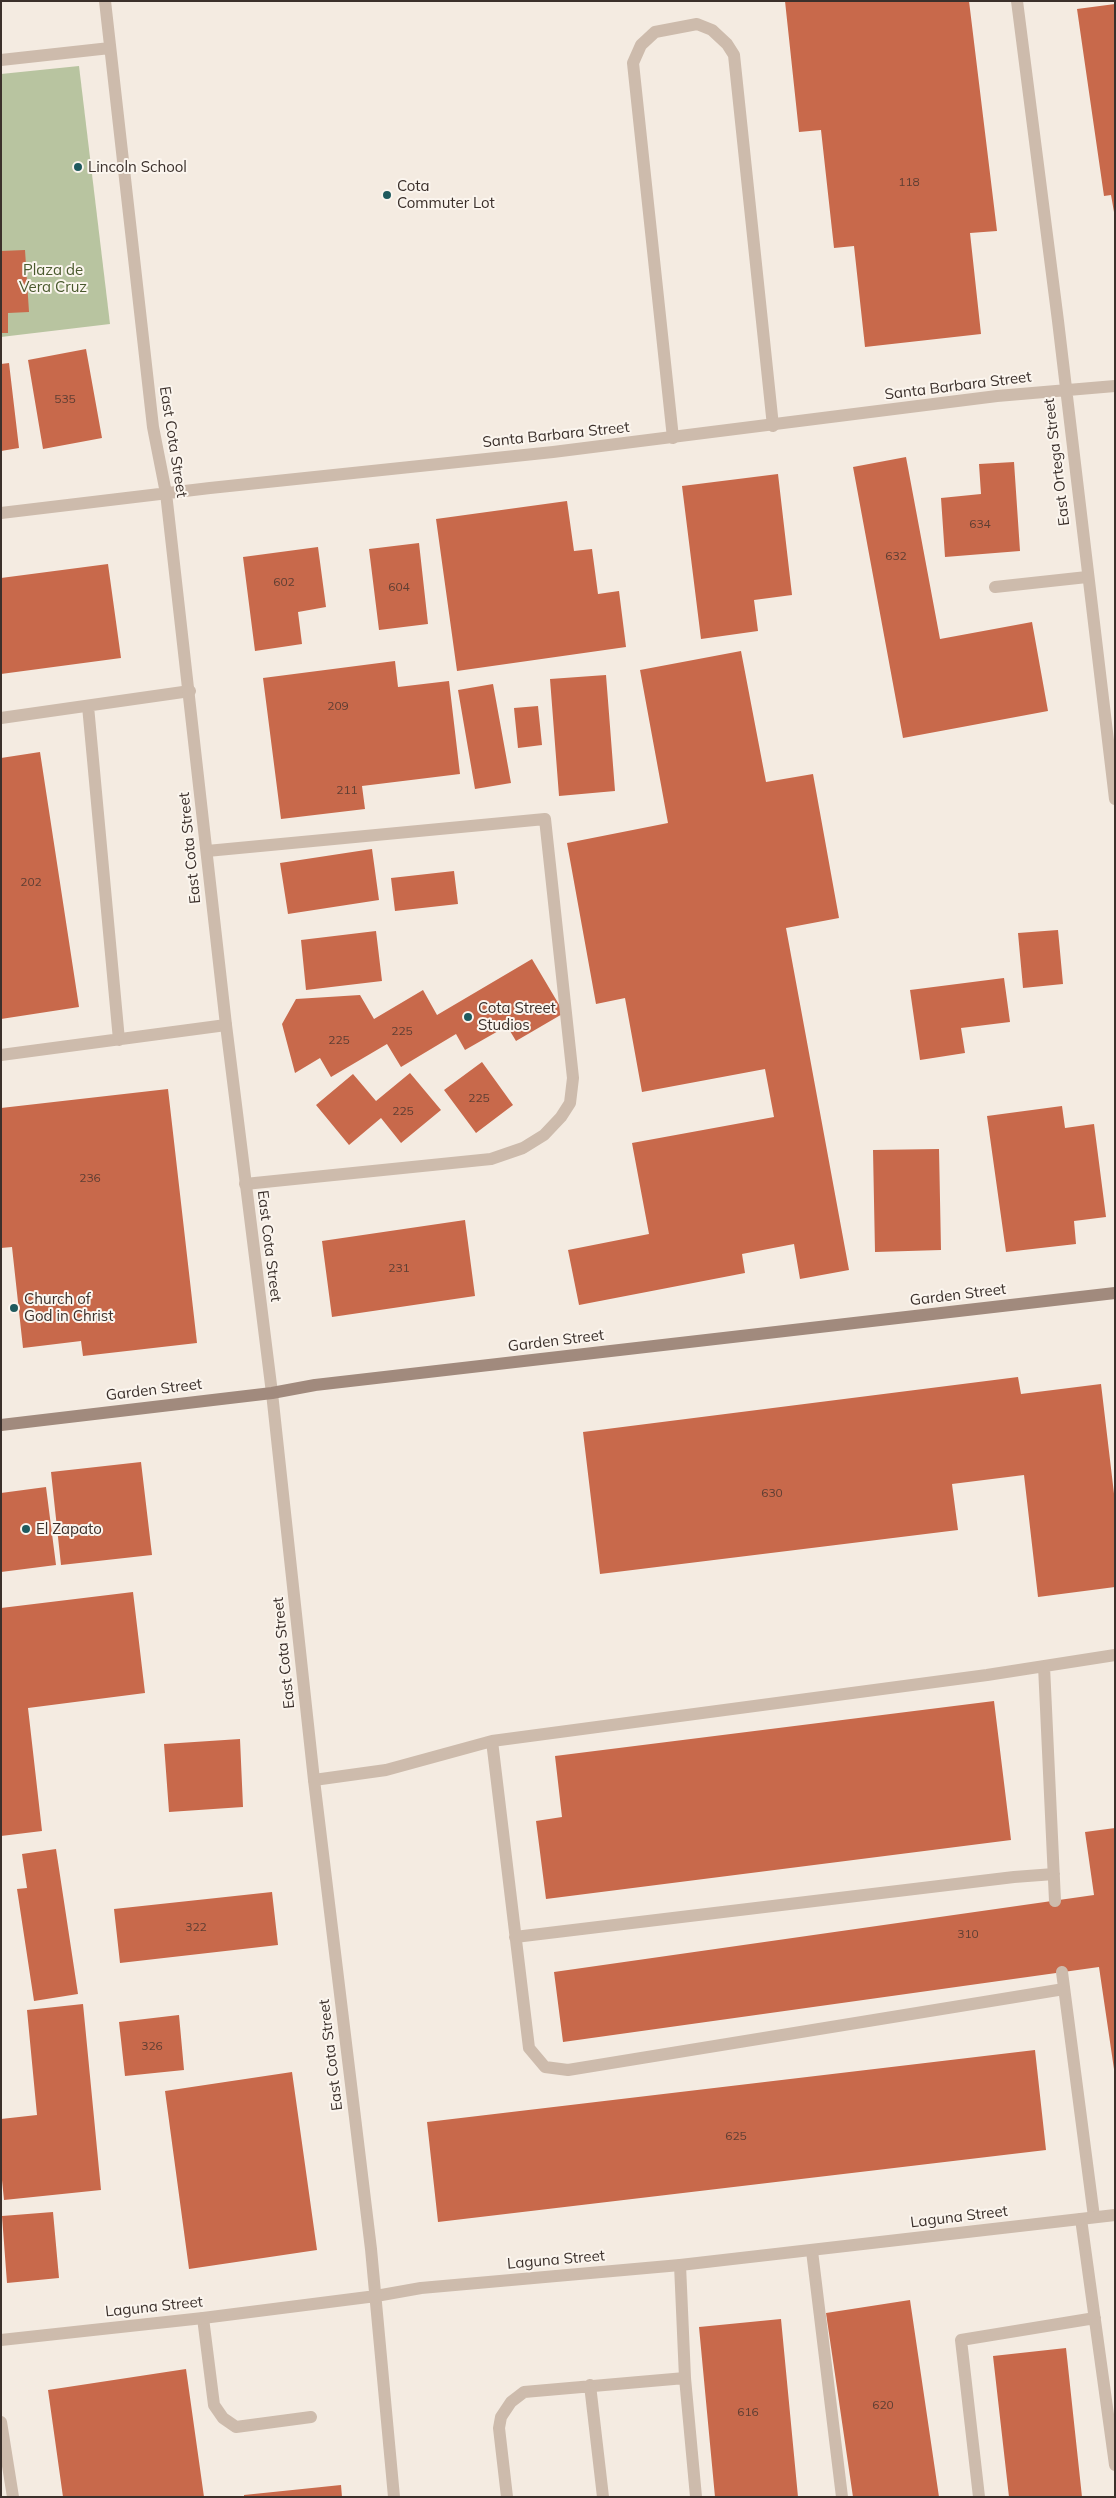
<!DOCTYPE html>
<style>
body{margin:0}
#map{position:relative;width:1116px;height:2498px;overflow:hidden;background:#f4ebe1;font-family:Mulish,sans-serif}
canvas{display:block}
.frame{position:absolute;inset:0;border:2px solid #3b302b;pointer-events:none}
</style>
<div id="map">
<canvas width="1116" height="2498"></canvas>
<div class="frame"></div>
</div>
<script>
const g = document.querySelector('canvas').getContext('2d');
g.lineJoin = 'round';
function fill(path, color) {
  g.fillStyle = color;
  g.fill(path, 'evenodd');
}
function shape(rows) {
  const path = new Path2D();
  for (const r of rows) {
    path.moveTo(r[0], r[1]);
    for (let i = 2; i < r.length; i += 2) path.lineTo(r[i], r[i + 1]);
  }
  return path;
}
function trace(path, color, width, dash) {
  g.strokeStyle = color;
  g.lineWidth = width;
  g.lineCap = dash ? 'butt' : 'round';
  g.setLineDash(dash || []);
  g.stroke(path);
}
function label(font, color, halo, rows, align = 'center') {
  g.font = font + ' Mulish,sans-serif';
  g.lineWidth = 4;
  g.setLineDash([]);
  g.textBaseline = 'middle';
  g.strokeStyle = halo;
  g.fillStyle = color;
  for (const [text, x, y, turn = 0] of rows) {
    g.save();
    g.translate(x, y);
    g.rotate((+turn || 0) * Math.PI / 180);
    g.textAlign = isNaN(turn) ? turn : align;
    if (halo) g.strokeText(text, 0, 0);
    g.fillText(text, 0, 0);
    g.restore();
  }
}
const green = shape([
 [79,66,110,324,1,337,1,74]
]);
const building = shape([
 [785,1,969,1,997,231,970,233,981,334,865,347,854,246,834,248,821,130,799,132],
 [1115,4,1115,211,1114,212,1111,195,1104,196,1077,9],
 [25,250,29,312,8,313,8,333,1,333,1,251],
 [86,349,102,438,43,449,28,360],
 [9,363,19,448,1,451,1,364],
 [906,457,940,639,1032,622,1048,711,903,738,853,467],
 [1014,462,1020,551,945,557,941,498,981,494,979,464],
 [778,474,792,595,754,600,758,631,701,639,682,486],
 [567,501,574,551,592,549,598,594,619,591,626,647,457,671,436,519],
 [419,543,428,624,379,630,369,549],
 [318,547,326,607,298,612,302,644,255,651,243,557],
 [108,564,121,658,1,674,1,578],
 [741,651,766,782,813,774,839,918,786,928,849,1270,800,1279,794,1244,742,1254,745,1273,579,1305,568,1250,649,1234,632,1143,774,1117,765,1069,642,1092,625,998,596,1004,567,843,668,823,640,670],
 [395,661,398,687,449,681,460,774,362,786,365,809,281,819,263,678],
 [606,675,615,791,559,796,550,679],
 [493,684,511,783,475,789,458,690],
 [538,706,542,745,518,748,514,708],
 [40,752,79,1007,1,1019,1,758],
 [372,849,379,900,288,914,280,863],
 [454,871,458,904,395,911,391,878],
 [1058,930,1063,984,1023,988,1018,933],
 [376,931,382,981,306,990,301,940],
 [532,959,564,1013,516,1041,507,1026,465,1050,456,1034,401,1067,387,1044,331,1077,320,1058,295,1073,282,1024,296,999,360,995,374,1019,423,990,437,1015],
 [1004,978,1010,1022,961,1028,965,1053,920,1060,910,990],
 [482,1062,513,1105,476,1133,444,1090],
 [410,1073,441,1110,401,1143,381,1118,349,1145,316,1105,353,1074,376,1101],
 [168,1089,197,1343,83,1356,81,1341,23,1348,12,1247,1,1248,1,1108],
 [1062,1106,1065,1128,1094,1124,1106,1217,1074,1221,1076,1244,1006,1252,987,1116],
 [939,1149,941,1250,875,1252,873,1150],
 [465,1220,475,1296,332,1317,322,1241],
 [1018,1377,1021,1394,1101,1384,1115,1502,1115,1587,1038,1597,1024,1475,952,1484,958,1530,600,1574,583,1432],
 [141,1462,152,1555,61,1565,51,1472],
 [46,1487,56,1565,1,1572,1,1493],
 [133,1592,145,1693,28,1708,42,1831,1,1836,1,1608],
 [994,1701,1011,1840,546,1899,536,1821,562,1817,555,1756],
 [240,1739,243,1807,169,1812,164,1744],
 [1115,1828,1115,2076,1099,1967,563,2042,554,1972,1094,1895,1085,1832],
 [56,1849,78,1994,34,2001,17,1889,27,1888,22,1854],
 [272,1892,278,1945,120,1963,114,1909],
 [83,2004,101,2190,4,2200,1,2170,1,2119,37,2115,27,2010],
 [179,2015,184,2070,125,2076,119,2022],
 [1035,2050,1046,2150,438,2222,427,2122],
 [292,2072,317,2250,189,2269,165,2091],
 [53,2212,59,2278,7,2283,2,2216],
 [910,2300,939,2497,853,2497,826,2313],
 [781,2319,798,2497,715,2497,699,2327],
 [1066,2348,1082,2497,1009,2497,993,2356],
 [186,2369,204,2497,63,2497,48,2390],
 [341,2485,342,2497,244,2497,244,2495]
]);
const lane = shape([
 [673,438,633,63,641,45,655,32,697,24,712,30,727,44,734,55,773,426],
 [995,587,1087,577],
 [88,706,119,1040],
 [1,718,190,691],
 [207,851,545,819,573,1078,570,1103,561,1117,544,1135,523,1148,491,1159,245,1184],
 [1,1055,226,1025],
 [1044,1666,1055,1901],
 [492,1741,529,2048,545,2067,568,2070,1064,1989],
 [314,1780,386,1770,492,1741,987,1675,1115,1655],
 [515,1937,1014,1877,1054,1874],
 [1062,1972,1094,2217],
 [1081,2219,1115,2465],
 [812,2251,842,2497],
 [203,2318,214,2405,223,2418,236,2427,311,2417],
 [685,2378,696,2497],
 [590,2385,603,2497],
 [1,2422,13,2497],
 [507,2497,499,2428,501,2417,511,2402,524,2392,685,2378,680,2265],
 [979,2497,961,2340,1095,2318]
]);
const street = shape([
 [105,1,153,427,166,493,226,1025,272,1393,314,1780,371,2249,394,2497],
 [1017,1,1058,321,1115,799],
 [1,60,110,48],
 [1,513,210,488,553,452,997,396,1115,386],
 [1,2340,203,2318,376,2296,421,2288,680,2265,1115,2215]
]);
const secondary = shape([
 [1,1425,272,1393,315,1385,1115,1293]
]);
const markers = [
 [78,167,5,"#1f5a5e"],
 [387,195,5,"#1f5a5e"],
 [468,1017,5,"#1f5a5e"],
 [14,1308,5,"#1f5a5e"],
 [26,1529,5,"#1f5a5e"]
];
const numberNames = [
 ["118",909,182],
 ["535",65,399],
 ["634",980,524],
 ["632",896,556],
 ["602",284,582],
 ["604",399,587],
 ["209",338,706],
 ["211",347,790],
 ["202",31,882],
 ["225",402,1031],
 ["225",339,1040],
 ["225",479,1098],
 ["225",403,1111],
 ["236",90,1178],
 ["231",399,1268],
 ["630",772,1493],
 ["322",196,1927],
 ["310",968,1934],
 ["326",152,2046],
 ["625",736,2136],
 ["620",883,2405],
 ["616",748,2412]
];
const poiNames = [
 ["Lincoln School",88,167],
 ["Cota",397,186],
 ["Commuter Lot",397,203],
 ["Cota Street",478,1008],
 ["Studios",478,1025],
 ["Church of",24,1299],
 ["God in Christ",24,1316],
 ["El Zapato",36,1529]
];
const parkNames = [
 ["Plaza de",53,270],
 ["Vera Cruz",53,287]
];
const streetNames = [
 ["Santa Barbara Street",958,386,-7],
 ["Santa Barbara Street",556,435,-6],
 ["East Cota Street",173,442,81],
 ["East Ortega Street",1057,462,-97],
 ["East Cota Street",190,848,-96],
 ["East Cota Street",269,1246,83],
 ["Garden Street",958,1295,-7],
 ["Garden Street",556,1341,-7],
 ["Garden Street",154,1390,-7],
 ["East Cota Street",284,1653,-96],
 ["East Cota Street",331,2055,-97],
 ["Laguna Street",959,2217,-7],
 ["Laguna Street",556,2260,-5],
 ["Laguna Street",154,2307,-6]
];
fill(green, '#b8c4a0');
fill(building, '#c8694b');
trace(lane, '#cdbbac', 12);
trace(street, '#cdbbac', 12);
trace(secondary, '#a18a7d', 12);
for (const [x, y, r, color] of markers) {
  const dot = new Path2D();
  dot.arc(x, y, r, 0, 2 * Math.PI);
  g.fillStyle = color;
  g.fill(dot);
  trace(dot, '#fbf5ee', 2);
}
label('12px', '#5e3e33', null, numberNames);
label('15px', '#3b302b', '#fbf5ee', poiNames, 'left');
label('15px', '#4a5a2e', '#fbf5ee', parkNames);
label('15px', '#3b302b', '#fbf5ee', streetNames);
</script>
